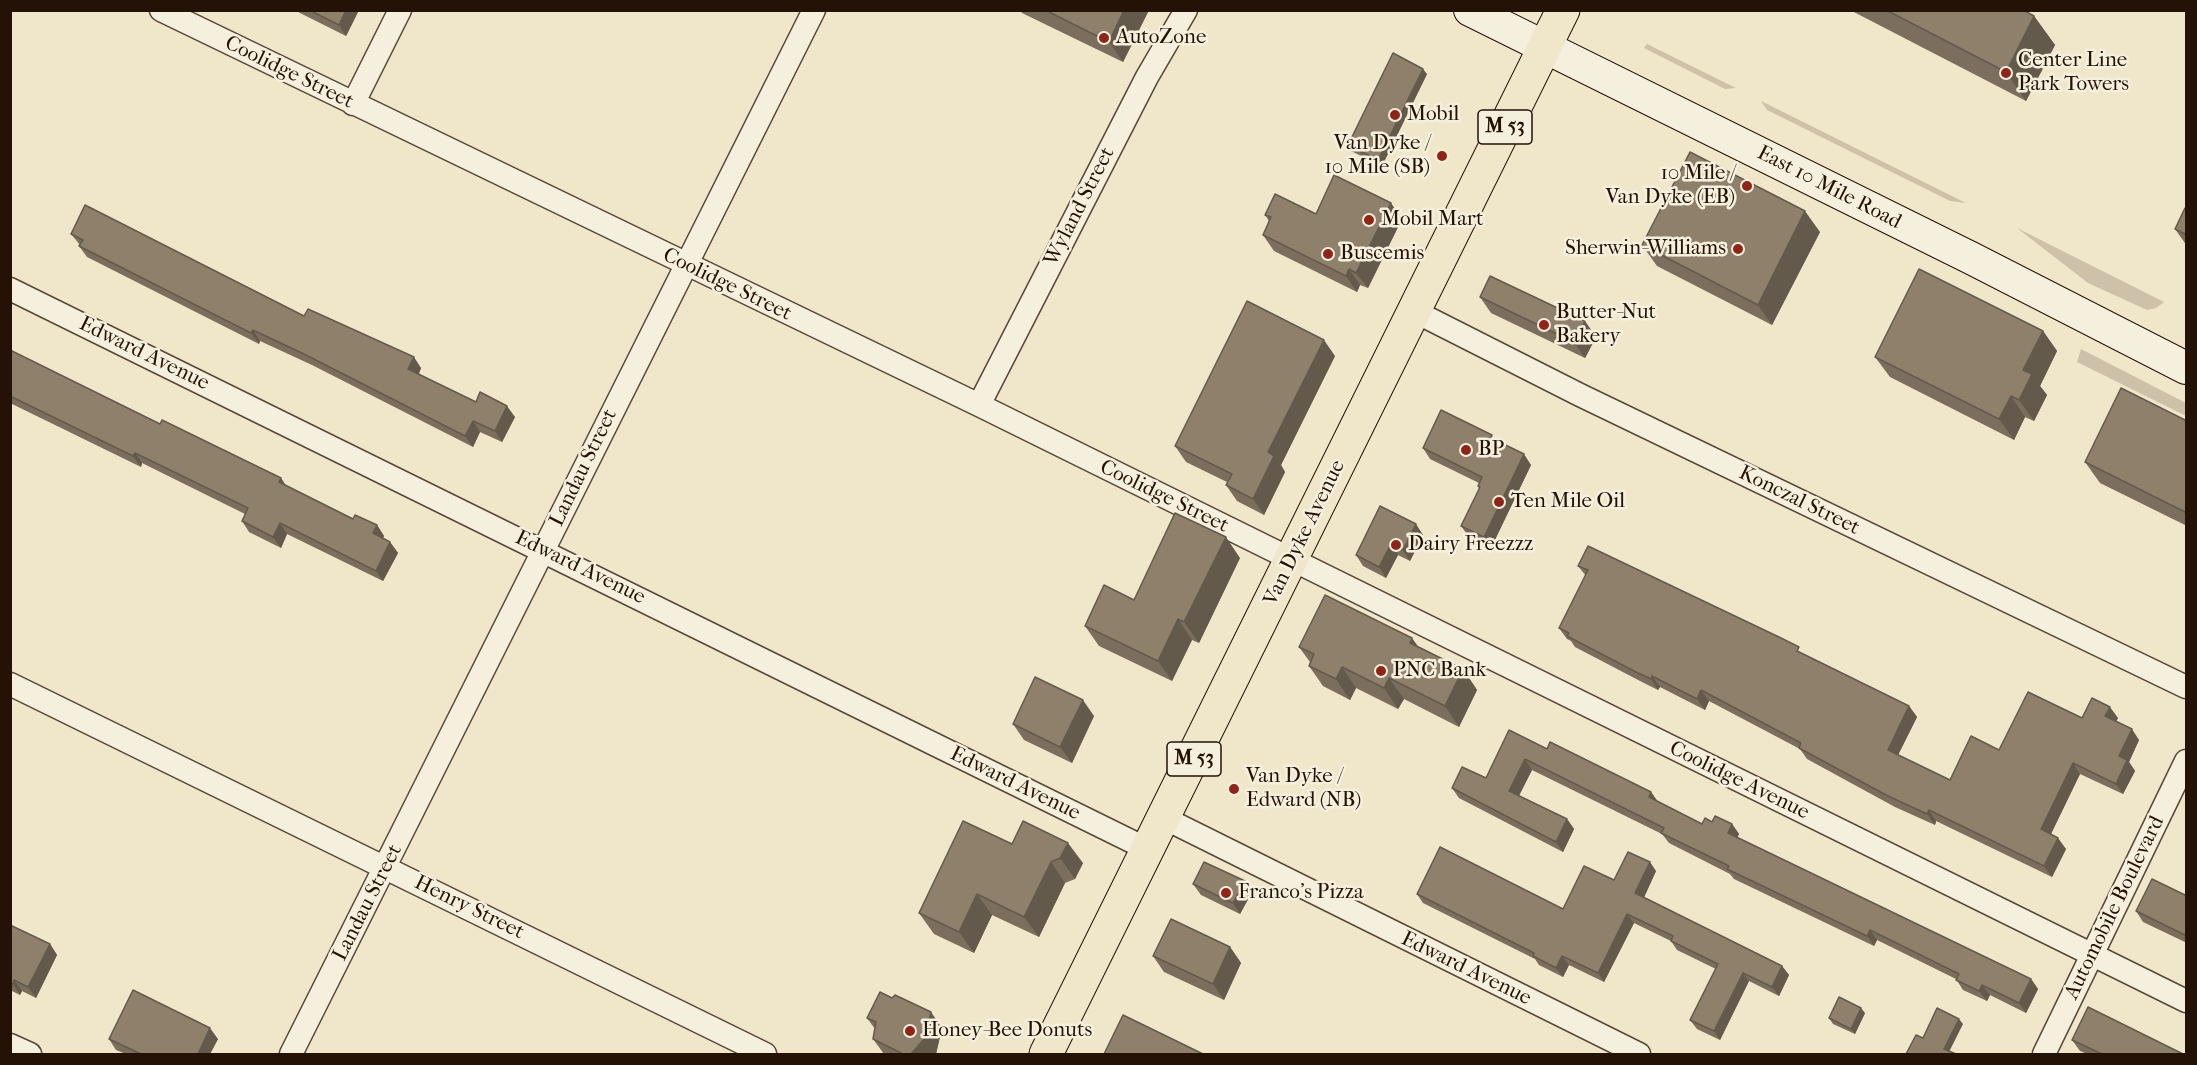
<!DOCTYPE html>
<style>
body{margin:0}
#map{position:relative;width:2197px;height:1065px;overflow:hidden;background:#f0e6ca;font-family:"IM FELL French Canon",serif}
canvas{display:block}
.frame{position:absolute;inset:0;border:12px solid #251207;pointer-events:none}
</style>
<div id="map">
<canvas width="2197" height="1065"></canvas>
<div class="frame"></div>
</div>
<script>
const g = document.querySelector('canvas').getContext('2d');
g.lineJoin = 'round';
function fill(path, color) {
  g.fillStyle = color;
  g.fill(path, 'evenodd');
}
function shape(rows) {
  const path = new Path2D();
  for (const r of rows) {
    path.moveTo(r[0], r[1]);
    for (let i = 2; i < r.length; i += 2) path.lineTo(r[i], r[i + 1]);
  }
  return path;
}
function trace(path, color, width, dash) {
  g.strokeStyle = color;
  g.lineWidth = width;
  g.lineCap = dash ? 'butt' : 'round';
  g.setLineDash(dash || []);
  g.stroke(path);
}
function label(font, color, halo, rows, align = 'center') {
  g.font = font + ' "IM FELL French Canon",serif';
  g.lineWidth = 5;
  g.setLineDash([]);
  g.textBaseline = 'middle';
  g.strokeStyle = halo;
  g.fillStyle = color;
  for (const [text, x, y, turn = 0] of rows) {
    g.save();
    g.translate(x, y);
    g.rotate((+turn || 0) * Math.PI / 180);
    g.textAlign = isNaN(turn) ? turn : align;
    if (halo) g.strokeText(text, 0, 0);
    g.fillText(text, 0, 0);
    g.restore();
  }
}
const green = shape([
 [1647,44,1736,88,1725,89,1644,48],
 [1761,101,1966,203,1950,201,1767,110],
 [2017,228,2164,302,2156,308,2147,310,2088,283],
 [2081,349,2186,403,2186,416,2077,362]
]);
const minor = shape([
 [161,10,979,405,2186,1001],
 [353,104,400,10],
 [10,289,1149,850],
 [1414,311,1580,395,2186,687],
 [979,405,1147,77,1186,10],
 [10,684,765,1054],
 [1164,818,1639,1054],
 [10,1045,30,1054],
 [291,1054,814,10],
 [2044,1054,2186,761]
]);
const secondary = shape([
 [1470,10,1971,258,2186,368]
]);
const primary = shape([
 [1046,1054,1563,10]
]);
const wall = shape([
 [294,10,359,10,346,36],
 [1020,10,1149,10,1123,62,1022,13],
 [1850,10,2023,10,2034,16,2055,45,2026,101],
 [1427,74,1382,166,1351,151,1348,145],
 [2187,209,2187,246,2175,229],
 [1316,214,1402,219,1368,288,1360,285,1357,292,1274,251,1263,235,1269,221,1265,215],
 [1820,232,1772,325,1657,266,1642,245],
 [71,234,304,316,421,368,419,374,476,402,515,417,502,442,480,432,473,447,312,365,260,341,259,344,87,257,79,246,80,245],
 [1480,297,1596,337,1585,358,1491,313],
 [2043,331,2057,351,2040,386,2047,395,2034,421,2025,417,2014,440,1890,377,1875,357],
 [10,350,160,424,281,478,286,486,353,519,377,525,384,536,383,538,390,542,398,553,383,581,287,534,281,548,249,532,242,521,245,514,142,463,141,467,10,403],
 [1335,356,1281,465,1285,472,1264,515,1237,501,1226,485,1227,482,1186,462,1175,446],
 [2187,421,2187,526,2100,483,2085,462],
 [1497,441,1531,465,1491,548,1469,537,1461,526,1479,489,1478,486,1479,483,1430,459,1423,448],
 [1380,506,1423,535,1410,561,1398,555,1386,578,1363,566,1356,555],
 [1240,558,1199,643,1192,640,1172,681,1099,646,1085,626,1134,600],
 [1578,566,1804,654,1909,706,1917,717,1898,755,1950,780,1999,750,2082,718,2118,718,2116,721,2139,740,2129,762,2135,771,2123,794,2080,774,2051,834,2066,849,2052,877,1936,821,1935,825,1895,807,1807,759,1800,749,1709,701,1705,710,1660,687,1658,690,1642,682,1575,647,1571,641,1567,639,1559,628,1586,576],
 [1418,646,1463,669,1477,690,1459,727,1404,699,1398,709,1356,688,1350,700,1323,686,1309,666,1310,662,1299,647],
 [1094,716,1072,763,1024,740,1013,724],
 [1547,749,1651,792,1658,802,1702,824,1712,822,1732,824,1739,834,1737,837,2031,979,2038,989,2026,1013,1990,995,1987,1001,1963,990,1956,979,1877,940,1874,946,1734,879,1730,874,1669,843,1662,834,1532,770,1518,796,1567,819,1574,829,1563,852,1459,798,1452,788,1486,778],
 [1012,844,1083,863,1075,879,1065,883,1039,937,992,915,974,953,934,934,919,913],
 [1656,871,1644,897,1782,966,1789,975,1779,996,1749,981,1720,1040,1697,1029,1690,1020,1716,969,1677,950,1671,941,1634,923,1604,982,1569,965,1563,977,1539,965,1535,959,1423,903,1417,894,1563,909,1614,880],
 [1193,884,1252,892,1240,914,1201,895],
 [2187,896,2187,943,2143,922,2136,911],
 [10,925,50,944,57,955,36,998,22,991,20,995,10,990],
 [1230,947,1241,963,1224,1000,1164,972,1153,956],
 [1865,1013,1855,1034,1833,1024,1829,1018],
 [867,1018,942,1028,936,1054,884,1054,873,1039,875,1029],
 [109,1039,218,1039,210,1054,126,1054,116,1050],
 [2072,1040,2183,1054,2087,1054,2080,1051]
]);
const shadedWall = shape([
 [346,10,359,10,346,36,339,25],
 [1124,10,1149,10,1123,62,1109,42],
 [2034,16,2055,45,2026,101,2006,72],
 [1423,69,1427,74,1382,166,1378,160],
 [1391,203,1402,219,1368,288,1356,273],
 [1805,211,1820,232,1772,325,1758,305],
 [1349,269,1360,285,1357,292,1346,276],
 [1585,321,1596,337,1585,358,1574,342],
 [253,330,260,341,259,344,251,333],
 [2043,331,2057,351,2040,386,2047,395,2034,421,2019,400,2023,370],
 [1324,340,1335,356,1281,465,1285,472,1264,515,1253,499,1268,452],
 [414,357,421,368,416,379,408,369],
 [2011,396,2025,417,2014,440,1999,419],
 [507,406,515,417,502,442,495,431],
 [473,421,480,432,473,447,465,436],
 [135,453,142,463,141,467,133,456],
 [1524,454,1531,465,1491,548,1484,537],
 [281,478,288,489,279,482],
 [280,523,287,534,281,548,273,537],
 [1416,524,1423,535,1410,561,1403,550],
 [377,525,384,536,380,544,373,533],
 [1226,537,1240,558,1199,643,1184,622],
 [390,542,398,553,383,581,376,571],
 [1391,544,1398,555,1386,578,1379,567],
 [1178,619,1192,640,1172,681,1158,661],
 [1412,638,1427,659,1410,643],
 [1342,667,1356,688,1350,700,1336,679],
 [1463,669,1477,690,1459,727,1445,706],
 [1652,676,1660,687,1658,690,1651,679],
 [1389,678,1404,699,1398,709,1384,688],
 [1701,690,1709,701,1705,710,1697,699],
 [1083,700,1094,716,1072,763,1060,747],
 [1909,706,1917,717,1895,761,1888,750],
 [2110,707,2118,718,2113,727,2105,716],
 [2132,729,2139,740,2129,762,2135,771,2123,794,2116,784,2119,756],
 [1525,759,1532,770,1516,802,1509,791],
 [2073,763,2080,774,2048,840,2041,829],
 [1651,792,1658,802,1649,797],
 [1929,810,1936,821,1935,825,1927,814],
 [1567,819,1574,829,1563,852,1556,842],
 [1732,824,1739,834,1735,843,1728,833],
 [2058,838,2066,849,2052,877,2044,866],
 [1068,843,1083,863,1075,879,1060,858],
 [1051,862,1065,883,1039,937,1024,917],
 [1650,862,1656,871,1642,902,1635,893],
 [1245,881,1252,892,1240,914,1233,903],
 [977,894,992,915,974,953,959,932],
 [1627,914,1634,923,1604,982,1598,973],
 [1870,930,1877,940,1874,946,1867,936],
 [50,944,57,955,36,998,28,987],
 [1230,947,1241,963,1224,1000,1213,984],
 [1562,956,1569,965,1563,977,1556,968],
 [1782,966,1789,975,1779,996,1772,987],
 [1743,973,1749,981,1720,1040,1714,1031],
 [2031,979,2038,989,2026,1013,2019,1003],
 [14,980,22,991,20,995,13,984],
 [1982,985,1990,995,1987,1001,1979,991],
 [1861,1008,1865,1013,1855,1034,1851,1029],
 [931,1012,942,1028,936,1054,911,1054],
 [1959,1019,1963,1024,1948,1054,1944,1049],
 [210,1028,218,1039,210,1054,198,1054]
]);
const building = shape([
 [309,10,346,10,339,25,309,10],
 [1045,10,1124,10,1109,42,1045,10],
 [1886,10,2023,10,2034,16,2006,72,1886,10],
 [1393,53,1423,69,1378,160,1348,145,1393,53],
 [1690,152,1805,211,1758,305,1642,245,1690,152],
 [1334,175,1391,203,1356,273,1349,269,1346,276,1263,235,1271,217,1265,215,1275,194,1316,214,1334,175],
 [85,205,304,316,308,309,414,357,408,369,476,402,480,392,507,406,495,431,473,421,465,436,304,354,253,330,251,333,79,246,83,240,71,234,85,205],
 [2185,208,2187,209,2187,235,2175,229,2185,208],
 [1919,269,2043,331,2023,370,2032,374,2019,400,2011,396,1999,419,1875,357,1919,269],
 [1490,276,1585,321,1574,342,1480,297,1490,276],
 [1247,301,1324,340,1268,452,1274,456,1253,499,1226,485,1232,474,1175,446,1247,301],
 [10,350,160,424,162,420,281,478,279,482,353,519,355,515,377,525,373,533,390,542,376,571,280,523,273,537,242,521,248,508,135,453,133,456,10,396,10,350],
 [2121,388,2187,421,2187,513,2085,462,2121,388],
 [1441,410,1492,435,1491,438,1524,454,1484,537,1461,526,1480,487,1478,486,1482,477,1423,448,1441,410],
 [1380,506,1416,524,1403,550,1391,544,1379,567,1356,555,1380,506],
 [1175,513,1226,537,1184,622,1178,619,1158,661,1085,626,1104,585,1134,600,1175,513],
 [1588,546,1781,638,1799,647,1797,651,1909,706,1888,750,1950,780,1971,736,1999,750,2028,692,2082,718,2092,698,2110,707,2105,716,2132,729,2119,756,2127,760,2116,784,2073,763,2041,829,2058,838,2044,866,1929,810,1927,814,1888,796,1799,748,1801,743,1701,690,1697,699,1652,676,1651,679,1634,671,1567,636,1569,633,1559,628,1588,570,1578,566,1588,546],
 [1325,595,1412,638,1410,643,1463,669,1445,706,1389,678,1384,688,1342,667,1336,679,1309,666,1314,654,1299,647,1325,595],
 [1035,677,1083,700,1060,747,1013,724,1035,677],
 [1509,730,1547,749,1550,742,1651,792,1649,797,1702,824,1705,818,1712,822,1715,816,1732,824,1728,833,2031,979,2019,1003,1982,985,1979,991,1956,980,1959,974,1870,930,1867,936,1727,869,1729,866,1661,833,1664,828,1525,759,1509,791,1567,819,1556,842,1452,788,1462,767,1486,778,1509,730],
 [963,821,1012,844,1023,821,1068,843,1060,858,1051,862,1024,917,977,894,959,932,919,913,963,821],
 [1440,847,1563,909,1584,866,1614,880,1628,852,1650,862,1635,893,1782,966,1772,987,1743,973,1714,1031,1690,1020,1718,964,1671,941,1673,936,1627,914,1598,973,1562,956,1556,968,1533,956,1534,953,1417,894,1440,847],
 [1204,862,1245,881,1233,903,1193,884,1204,862],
 [2152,879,2187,896,2187,936,2136,911,2152,879],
 [1171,919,1230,947,1213,984,1153,956,1171,919],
 [10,925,50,944,28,987,14,980,13,984,10,983,10,925],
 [133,990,210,1028,198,1054,141,1054,109,1039,133,990],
 [880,992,892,998,895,995,931,1012,925,1038,911,1054,903,1054,873,1039,876,1022,867,1018,880,992],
 [1839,997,1861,1008,1851,1029,1829,1018,1839,997],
 [2088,1007,2183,1054,2102,1054,2072,1040,2088,1007],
 [1937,1008,1959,1019,1944,1049,1956,1054,1906,1054,1916,1035,1923,1038,1937,1008],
 [1123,1015,1203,1054,1104,1054,1123,1015]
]);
const markers = [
 [1104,38,6,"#8f2418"],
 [2006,73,6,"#8f2418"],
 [1395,115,6,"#8f2418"],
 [1442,156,6,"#8f2418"],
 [1747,186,6,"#8f2418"],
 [1369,220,6,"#8f2418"],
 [1738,249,6,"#8f2418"],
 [1328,254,6,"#8f2418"],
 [1544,325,6,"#8f2418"],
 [1466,450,6,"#8f2418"],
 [1499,502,6,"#8f2418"],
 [1396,545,6,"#8f2418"],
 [1381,671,6,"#8f2418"],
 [1234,789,6,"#8f2418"],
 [1226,893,6,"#8f2418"],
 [910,1031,6,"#8f2418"]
];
const shields = [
 [1505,127,54],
 [1194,759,54]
];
const shieldNames = [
 ["M 53",1505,127],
 ["M 53",1194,759]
];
const poiNames = [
 ["AutoZone",1116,38],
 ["Center Line",2018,61],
 ["Park Towers",2018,85],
 ["Mobil",1407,115],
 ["Van Dyke /",1430,144,"right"],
 ["10 Mile (SB)",1430,168,"right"],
 ["10 Mile /",1735,174,"right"],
 ["Van Dyke (EB)",1735,198,"right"],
 ["Mobil Mart",1381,220],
 ["Sherwin-Williams",1726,249,"right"],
 ["Buscemis",1340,254],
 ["Butter-Nut",1556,313],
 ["Bakery",1556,337],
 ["BP",1478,450],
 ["Ten Mile Oil",1511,502],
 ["Dairy Freezzz",1408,545],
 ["PNC Bank",1393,671],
 ["Van Dyke /",1246,777],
 ["Edward (NB)",1246,801],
 ["Franco's Pizza",1238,893],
 ["Honey-Bee Donuts",922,1031]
];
const streetNames = [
 ["Coolidge Street",289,73,26],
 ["East 10 Mile Road",1829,188,27],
 ["Wyland Street",1080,207,-63],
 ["Coolidge Street",727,285,26],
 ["Edward Avenue",144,354,26],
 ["Landau Street",584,468,-64],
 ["Coolidge Street",1164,497,26],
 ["Konczal Street",1799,501,26],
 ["Van Dyke Avenue",1305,533,-64],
 ["Edward Avenue",580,568,26],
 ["Coolidge Avenue",1739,781,26],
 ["Edward Avenue",1015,784,26],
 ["Landau Street",368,903,-63],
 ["Henry Street",469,908,26],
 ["Automobile Boulevard",2115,908,-64],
 ["Edward Avenue",1466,969,26]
];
fill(green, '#cdc2a9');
trace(minor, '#584738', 25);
trace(secondary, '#251207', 34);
trace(primary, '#251207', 35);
trace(minor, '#f5efdd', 22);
trace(secondary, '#f5efdd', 32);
trace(primary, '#f0e6ca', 33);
fill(wall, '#7b6e5d');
fill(shadedWall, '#645a4c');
fill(building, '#8f806c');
trace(building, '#645a4c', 1.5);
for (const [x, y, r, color] of markers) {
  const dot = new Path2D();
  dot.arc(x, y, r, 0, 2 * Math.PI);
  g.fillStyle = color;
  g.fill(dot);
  trace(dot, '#f5efdd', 2);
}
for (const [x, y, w] of shields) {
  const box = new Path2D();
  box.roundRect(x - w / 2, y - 17, w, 34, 4.5);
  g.fillStyle = '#f5efdd';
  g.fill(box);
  trace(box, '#251207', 1.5);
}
label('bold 20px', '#251207', null, shieldNames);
label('21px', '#251207', '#f5efdd', poiNames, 'left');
label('21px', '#251207', '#f5efdd', streetNames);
</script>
